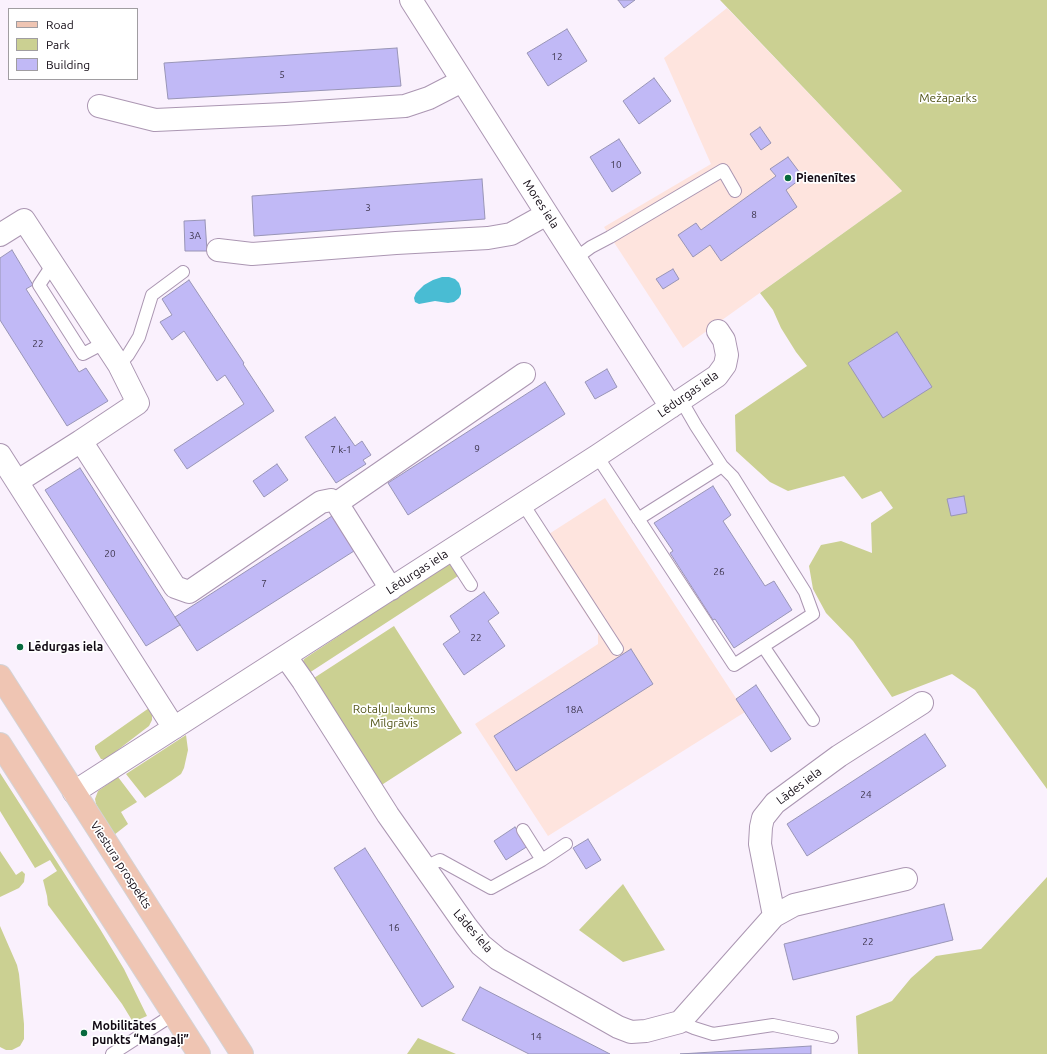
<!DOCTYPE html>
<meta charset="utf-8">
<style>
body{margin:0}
#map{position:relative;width:1047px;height:1054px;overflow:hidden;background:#faf1fd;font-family:Ubuntu,sans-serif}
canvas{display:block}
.legend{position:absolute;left:8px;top:8px;width:130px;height:72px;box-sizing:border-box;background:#fff;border:1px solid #a09da1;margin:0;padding:5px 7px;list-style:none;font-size:12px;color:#110913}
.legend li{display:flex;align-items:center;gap:8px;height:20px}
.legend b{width:20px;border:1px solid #a09da1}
</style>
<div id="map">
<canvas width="1047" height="1054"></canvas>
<ul class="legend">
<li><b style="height:5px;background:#efc5b3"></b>Road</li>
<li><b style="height:11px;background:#cbd092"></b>Park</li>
<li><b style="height:11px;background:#c1b9f6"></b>Building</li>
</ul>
</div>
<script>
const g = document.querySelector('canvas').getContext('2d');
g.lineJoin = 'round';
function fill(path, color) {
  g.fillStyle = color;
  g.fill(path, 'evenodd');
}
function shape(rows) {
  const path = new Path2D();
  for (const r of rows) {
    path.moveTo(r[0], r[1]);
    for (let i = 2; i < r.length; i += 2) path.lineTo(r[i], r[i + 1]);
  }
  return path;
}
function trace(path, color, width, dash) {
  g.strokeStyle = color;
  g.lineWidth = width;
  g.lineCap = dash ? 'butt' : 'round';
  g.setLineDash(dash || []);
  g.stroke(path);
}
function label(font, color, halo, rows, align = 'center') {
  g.font = font + ' Ubuntu,sans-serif';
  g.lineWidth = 3.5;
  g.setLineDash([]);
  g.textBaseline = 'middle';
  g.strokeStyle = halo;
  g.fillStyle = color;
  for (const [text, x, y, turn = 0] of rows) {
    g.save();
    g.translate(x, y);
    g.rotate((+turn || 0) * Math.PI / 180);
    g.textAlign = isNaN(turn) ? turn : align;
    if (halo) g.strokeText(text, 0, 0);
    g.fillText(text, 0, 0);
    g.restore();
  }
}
const education = shape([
 [727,8,902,191,683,348,604,227,711,164,664,58],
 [605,498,745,712,548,836,475,724,598,644,598,633,538,541]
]);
const green = shape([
 [720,0,1047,0,1047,789,975,690,952,674,892,697,853,641,826,613,813,589,809,566,821,545,841,541,872,553,871,523,893,508,881,491,862,499,844,476,788,491,770,482,736,451,735,415,807,366,796,352,781,328,773,310,760,293,902,191],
 [449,563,458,576,309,673,301,666,304,659],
 [394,626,462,733,380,786,320,687,314,678],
 [149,708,152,715,152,720,149,726,106,759,101,759,95,749,95,746],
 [186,735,188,750,184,768,181,774,171,781,145,798,126,774],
 [0,773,100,929,124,969,147,1016,133,1022,122,1004,87,957,48,905,47,896,43,880,57,871,50,860,35,868,0,811],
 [118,777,137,802,121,812,128,824,114,835,99,810,96,804,95,799,98,791],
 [0,851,16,875,22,871,25,874,24,882,19,888,0,897],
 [1047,877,1047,1054,858,1054,856,1016,892,1001,911,978,936,956,981,949],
 [623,884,665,950,623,962,579,930],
 [0,926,17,965,19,974,24,1024,24,1039,20,1046,12,1050,6,1050,0,1047],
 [418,1038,456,1054,407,1054]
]);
const water = shape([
 [442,277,449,277,455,279,459,283,461,289,461,294,459,298,454,302,448,303,435,301,419,304,415,302,414,298,416,293,424,285,433,280]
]);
const building = shape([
 [618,0,635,0,624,8,618,0],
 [567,29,587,61,548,86,527,53,567,29],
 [397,48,401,86,168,99,164,63,397,48],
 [654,78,671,101,639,124,623,101,654,78],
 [760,127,771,143,761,150,750,134,760,127],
 [619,139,641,173,612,192,590,157,619,139],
 [788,157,803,177,786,190,797,207,721,261,710,245,693,257,678,235,696,223,701,230,776,176,770,169,788,157],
 [482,179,485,219,254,236,252,196,482,179],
 [205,220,207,251,185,251,184,221,205,220],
 [12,250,33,285,26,289,79,372,86,368,108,401,67,426,0,320,0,258,12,250],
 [673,269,679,279,663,289,656,279,673,269],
 [189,280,244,363,243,364,274,411,187,469,174,450,244,404,225,375,217,381,184,331,172,340,160,322,172,315,162,299,189,280],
 [897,332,932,387,883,418,848,363,897,332],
 [607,369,617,387,595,399,585,382,607,369],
 [545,382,565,414,408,515,388,483,545,382],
 [335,417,355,446,362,441,371,455,363,460,366,464,336,483,305,437,335,417],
 [277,464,288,480,264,497,253,481,277,464],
 [80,468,180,625,146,646,45,490,80,468],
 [713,486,731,515,723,521,765,586,774,581,792,610,734,648,715,619,713,620,670,553,673,551,654,523,713,486],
 [964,496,967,513,951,516,947,499,964,496],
 [332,516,354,551,197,651,175,617,332,516],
 [484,592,499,613,488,621,505,646,464,675,443,644,460,632,450,616,484,592],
 [631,649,653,684,516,771,494,736,631,649],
 [756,685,791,739,771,752,736,699,756,685],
 [925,734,946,766,807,856,787,824,925,734],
 [515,827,528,846,506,860,494,841,515,827],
 [588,839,601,860,586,869,573,848,588,839],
 [365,848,454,987,422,1007,334,868,365,848],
 [944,904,953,940,793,980,784,944,944,904],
 [480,987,610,1054,529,1054,462,1020,480,987],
 [811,1046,811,1054,680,1054,811,1046]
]);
const lane = shape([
 [576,258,591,247,610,237,723,170,735,191],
 [53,264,39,285,83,354,104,343],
 [119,365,128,355,139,337,152,295,183,272],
 [681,400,696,426,722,466],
 [597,456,734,665,813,614,805,592,733,477,722,466,638,519],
 [523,504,617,649],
 [449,551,471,585],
 [763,646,813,720],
 [523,830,542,860],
 [425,867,440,860,491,888,542,860,566,844],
 [680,1022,694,1028,713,1034,773,1025,832,1037],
 [112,1054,174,1014]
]);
const street = shape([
 [411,0,547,214,671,407],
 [99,106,155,120,285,114,405,106,429,98,462,81],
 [0,235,24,220,119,365,138,403,81,441,175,587,189,592,321,502,331,500,337,503,391,589],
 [218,250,252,254,396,243,488,238,511,234,547,214],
 [0,455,174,728],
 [18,481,81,441],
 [337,503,524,374],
 [286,657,303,681,388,815,466,926,481,945,498,959,618,1027,631,1032,646,1031,680,1022,774,916,760,844,761,827,763,818,775,803,839,756,922,703],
 [74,792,597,456,717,376,725,365,727,355,724,340,718,331],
 [774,916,794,905,906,879]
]);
const primary = shape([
 [0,676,242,1054],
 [0,744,199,1054]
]);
const markers = [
 [788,178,4,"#07693e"],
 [20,647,4,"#07693e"],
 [84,1033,4,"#07693e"]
];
const numberNames = [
 ["12",557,57],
 ["5",282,75],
 ["10",616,165],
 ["3",368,208],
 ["8",754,215],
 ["3A",195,236],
 ["22",38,344],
 ["9",477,449],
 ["7 k-1",341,450],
 ["20",110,554],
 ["26",719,572],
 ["7",264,584],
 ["22",476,638],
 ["18A",574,710],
 ["24",866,795],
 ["16",394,928],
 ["22",868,942],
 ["14",536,1037]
];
const parkNames = [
 ["Mežaparks",948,98],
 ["Rotaļu laukums",394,709],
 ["Mīlgrāvis",394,723]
];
const poiNames = [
 ["Pienenītes",796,178],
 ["Lēdurgas iela",28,647],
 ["Mobilitātes",92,1026],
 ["punkts “Mangaļi”",92,1040]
];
const streetNames = [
 ["Mores iela",541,204,57],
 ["Lēdurgas iela",688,394,-35],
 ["Lēdurgas iela",417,572,-33],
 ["Lādes iela",799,786,-37],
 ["Viestura prospekts",121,865,57],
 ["Lādes iela",473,931,49]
];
fill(education, '#fee4de');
fill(green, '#cbd092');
fill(water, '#49bcd3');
fill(building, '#c1b9f6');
trace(building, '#9995b6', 1);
trace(lane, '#ab96b2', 14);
trace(street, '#ab96b2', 24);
trace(primary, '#d4d3d5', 24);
trace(lane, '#fff', 12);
trace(street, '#fff', 22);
trace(primary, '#efc5b3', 22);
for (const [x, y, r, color] of markers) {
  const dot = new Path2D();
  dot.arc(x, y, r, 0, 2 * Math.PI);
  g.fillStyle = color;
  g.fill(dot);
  trace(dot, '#fff', 1.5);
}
label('10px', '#3d354c', null, numberNames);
label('12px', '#525518', '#fff', parkNames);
label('bold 12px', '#110913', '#fff', poiNames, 'left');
label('12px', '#110913', '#fff', streetNames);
</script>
